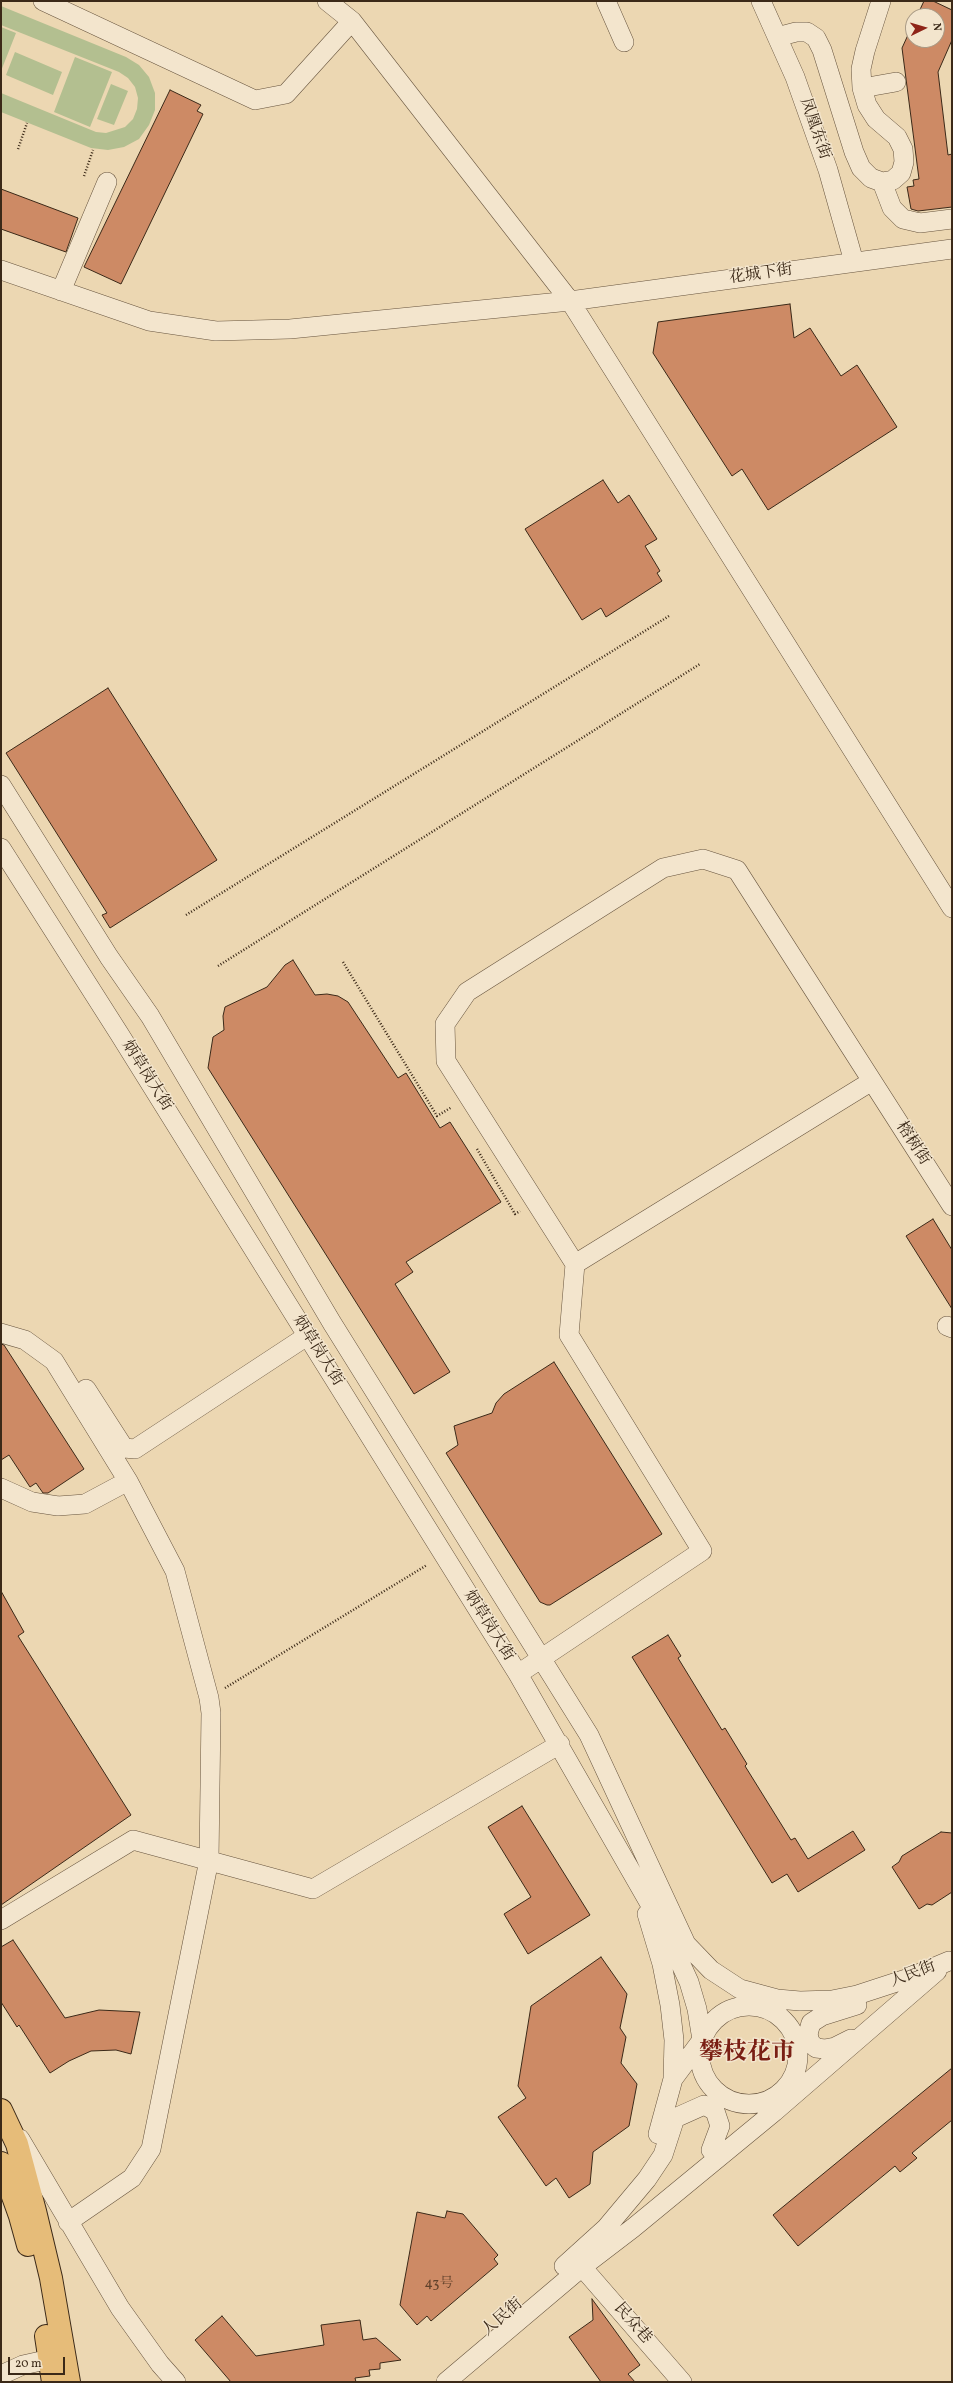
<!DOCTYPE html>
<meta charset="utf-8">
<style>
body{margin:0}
#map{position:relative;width:953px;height:2383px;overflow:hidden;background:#ecd7b2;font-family:Vollkorn,serif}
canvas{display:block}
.frame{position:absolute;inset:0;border:2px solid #3b2918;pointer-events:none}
.north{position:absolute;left:905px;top:8px;width:40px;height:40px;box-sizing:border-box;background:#f3e5cd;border:1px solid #a99a85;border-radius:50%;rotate:85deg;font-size:11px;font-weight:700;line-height:16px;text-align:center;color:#3b2918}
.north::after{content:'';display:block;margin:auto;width:14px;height:18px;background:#8f2418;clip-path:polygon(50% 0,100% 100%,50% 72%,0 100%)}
.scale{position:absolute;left:8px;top:2357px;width:57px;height:18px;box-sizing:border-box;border:2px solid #3b2918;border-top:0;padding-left:5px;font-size:12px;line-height:14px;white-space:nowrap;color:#3b2918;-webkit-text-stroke:3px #f3e5cd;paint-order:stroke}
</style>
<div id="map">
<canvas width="953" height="2383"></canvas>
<div class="frame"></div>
<div class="north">N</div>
<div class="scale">20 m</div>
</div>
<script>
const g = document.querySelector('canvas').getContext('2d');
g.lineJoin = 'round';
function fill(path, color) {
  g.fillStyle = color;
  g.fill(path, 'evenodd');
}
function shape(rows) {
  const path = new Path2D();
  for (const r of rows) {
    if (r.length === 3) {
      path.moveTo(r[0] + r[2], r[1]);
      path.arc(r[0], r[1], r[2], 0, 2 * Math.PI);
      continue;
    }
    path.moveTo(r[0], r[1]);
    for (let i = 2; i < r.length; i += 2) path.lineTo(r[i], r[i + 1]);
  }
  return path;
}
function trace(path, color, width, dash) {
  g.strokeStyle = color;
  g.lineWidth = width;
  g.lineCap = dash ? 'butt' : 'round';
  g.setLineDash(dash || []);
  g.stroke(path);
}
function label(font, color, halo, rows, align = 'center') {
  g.font = font + ' Vollkorn,"Noto Serif SC",serif';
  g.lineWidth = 3;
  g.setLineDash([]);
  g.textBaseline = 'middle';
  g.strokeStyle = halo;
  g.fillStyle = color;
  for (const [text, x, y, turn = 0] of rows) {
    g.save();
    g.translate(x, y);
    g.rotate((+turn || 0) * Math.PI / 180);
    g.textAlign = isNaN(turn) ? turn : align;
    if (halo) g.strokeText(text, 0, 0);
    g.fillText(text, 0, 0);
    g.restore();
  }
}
const green = shape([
 [1,6,126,57,139,65,149,77,155,93,155,110,149,125,139,139,124,147,108,150,91,148,1,112,1,93,96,132,106,133,125,127,133,119,137,109,138,98,135,87,128,78,119,72,1,25],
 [1,27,16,33,1,71],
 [15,52,62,72,53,95,6,75],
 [75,57,112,72,90,127,54,112],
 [111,84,128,91,114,125,97,119]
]);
const building = shape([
 [924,1,933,1,952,10,952,40,938,72,948,155,952,154,952,207,918,211,911,209,907,187,914,186,913,180,919,179,902,48,913,24,913,40,937,40,937,16,917,16,924,1],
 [170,90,201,105,197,111,203,114,121,284,84,267,170,90],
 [1,189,78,218,66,252,1,229,1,189],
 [790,304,794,338,810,328,841,376,857,365,897,427,768,510,742,469,732,476,653,353,658,322,790,304],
 [603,480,618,503,629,495,657,539,645,546,660,571,657,573,662,581,606,617,601,608,582,620,525,529,603,480],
 [108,688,217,860,110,928,102,915,107,913,6,753,108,688],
 [293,960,315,995,327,994,338,996,348,1002,398,1078,406,1073,440,1128,450,1122,501,1202,406,1262,413,1272,395,1284,450,1372,414,1394,208,1068,213,1037,224,1030,223,1016,225,1007,267,987,285,965,293,960],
 [933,1219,952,1250,952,1309,906,1236,933,1219],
 [1,1344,4,1345,84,1469,48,1493,43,1493,36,1483,30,1487,9,1455,1,1460,1,1344],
 [554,1362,662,1534,550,1605,547,1605,540,1602,446,1453,458,1445,454,1426,492,1413,496,1403,504,1394,554,1362],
 [1,1591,24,1632,18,1636,131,1815,1,1905,1,1591],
 [668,1635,681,1656,678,1658,722,1730,725,1728,747,1764,745,1766,791,1840,795,1838,808,1859,853,1831,865,1850,798,1892,787,1874,772,1883,632,1657,668,1635],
 [522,1806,590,1915,528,1954,504,1914,531,1897,488,1827,522,1806],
 [941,1832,952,1833,952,1892,932,1905,927,1904,919,1909,892,1867,899,1862,902,1856,941,1832],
 [13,1940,65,2018,99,2010,140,2012,131,2054,116,2050,91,2051,69,2061,50,2073,19,2025,17,2027,1,2002,1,1947,13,1940],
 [601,1957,627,1994,620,2028,626,2037,621,2063,637,2084,629,2126,593,2152,590,2184,569,2198,556,2178,546,2186,498,2117,526,2098,518,2086,531,2006,601,1957],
 [952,2068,952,2120,912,2153,917,2158,900,2172,895,2166,798,2246,773,2215,952,2068],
 [447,2211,463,2214,498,2255,494,2259,498,2264,431,2321,427,2316,417,2325,400,2305,417,2212,445,2218,447,2211],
 [592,2299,640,2365,628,2374,635,2382,601,2382,569,2337,593,2320,592,2299],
 [222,2316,256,2356,324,2345,321,2325,360,2320,363,2340,376,2338,401,2360,380,2363,380,2369,369,2370,370,2376,355,2378,356,2382,231,2382,195,2340,222,2316]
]);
const path = shape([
 [18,149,27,123],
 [84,176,93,150],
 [186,915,669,616],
 [343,962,437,1116,452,1107],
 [218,966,700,664],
 [477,1149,515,1214,520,1211],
 [225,1688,427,1565]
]);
const minor = shape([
 [43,1,255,100,286,94,352,21],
 [327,1,352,21,570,301,952,908],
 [606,1,624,42],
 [761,1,795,77,828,170,854,262],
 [777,37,796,32,807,32,816,38,822,50,854,152,861,168,871,178,882,182,893,180,901,173,904,162,903,149,897,137,876,119,867,105,862,88,861,69,865,51,881,1],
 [862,88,896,82],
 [882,182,892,208,903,219,920,223,952,219],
 [1,270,149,321,216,331,290,329,570,301,952,249],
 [61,291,107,182],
 [1,785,109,957,150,1016,332,1323,589,1735,686,1944,711,1970,740,1989,777,1999,800,2001,832,2000,857,1995,906,1979,949,1961],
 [1,848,120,1035,518,1674,666,1932,689,1982,697,2009,702,2040,673,2079],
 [575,1264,872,1081],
 [947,1326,952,1328],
 [1,1333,25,1340,54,1361,128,1481,175,1571,209,1698,211,1713,209,1860,151,2149,132,2178,68,2222],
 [86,1389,124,1448,135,1449,307,1336],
 [1,1488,32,1502,58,1506,85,1504,128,1481],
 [518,1674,702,1551,569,1335,575,1264,446,1061,445,1024,467,992,663,868,703,859,737,870,952,1206],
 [647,1914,662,1964,670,2005,674,2040,673,2079,658,2134],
 [1,1920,133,1840,313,1889,560,1744],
 [749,2055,49],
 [851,2039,835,2047,825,2049,816,2048,810,2042,808,2034,811,2023,822,2016,857,2005],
 [20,2139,120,2308,160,2364,176,2382],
 [564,2266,606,2228,647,2179,663,2155,675,2118,704,2105,715,2111,720,2126,711,2150],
 [582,2267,682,2382],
 [1,2375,23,2365,50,2359],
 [446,2382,582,2267,633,2228,774,2112,937,1971]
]);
const highway = shape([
 [1,2110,17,2144,35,2211,51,2278,69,2382],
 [1,2163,20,2216,28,2245],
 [46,2336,53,2382]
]);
const numberNames = [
 ["43号",439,2284]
];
const streetNames = [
 ["凤凰东街",814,129,71],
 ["花城下街",761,275,-8],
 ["炳草岗大街",146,1076,58],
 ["榕树街",912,1144,57],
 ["炳草岗大街",317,1351,58],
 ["炳草岗大街",488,1626,58],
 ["人民街",913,1975,-21],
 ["人民街",503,2318,-41],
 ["民众巷",632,2324,49]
];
const townNames = [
 ["攀枝花市",747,2055]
];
fill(green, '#b3bf90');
fill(building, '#cd8a65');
trace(building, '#3b2918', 1);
trace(minor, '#67543e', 20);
trace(highway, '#3b2918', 24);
trace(path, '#3b2918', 2.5, [1, 2]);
trace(minor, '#f3e5cd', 19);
trace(highway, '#e6bc79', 22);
label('14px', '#60412b', null, numberNames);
label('16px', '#3b2918', '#f3e5cd', streetNames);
label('bold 24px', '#7a1f14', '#f3e5cd', townNames);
</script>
